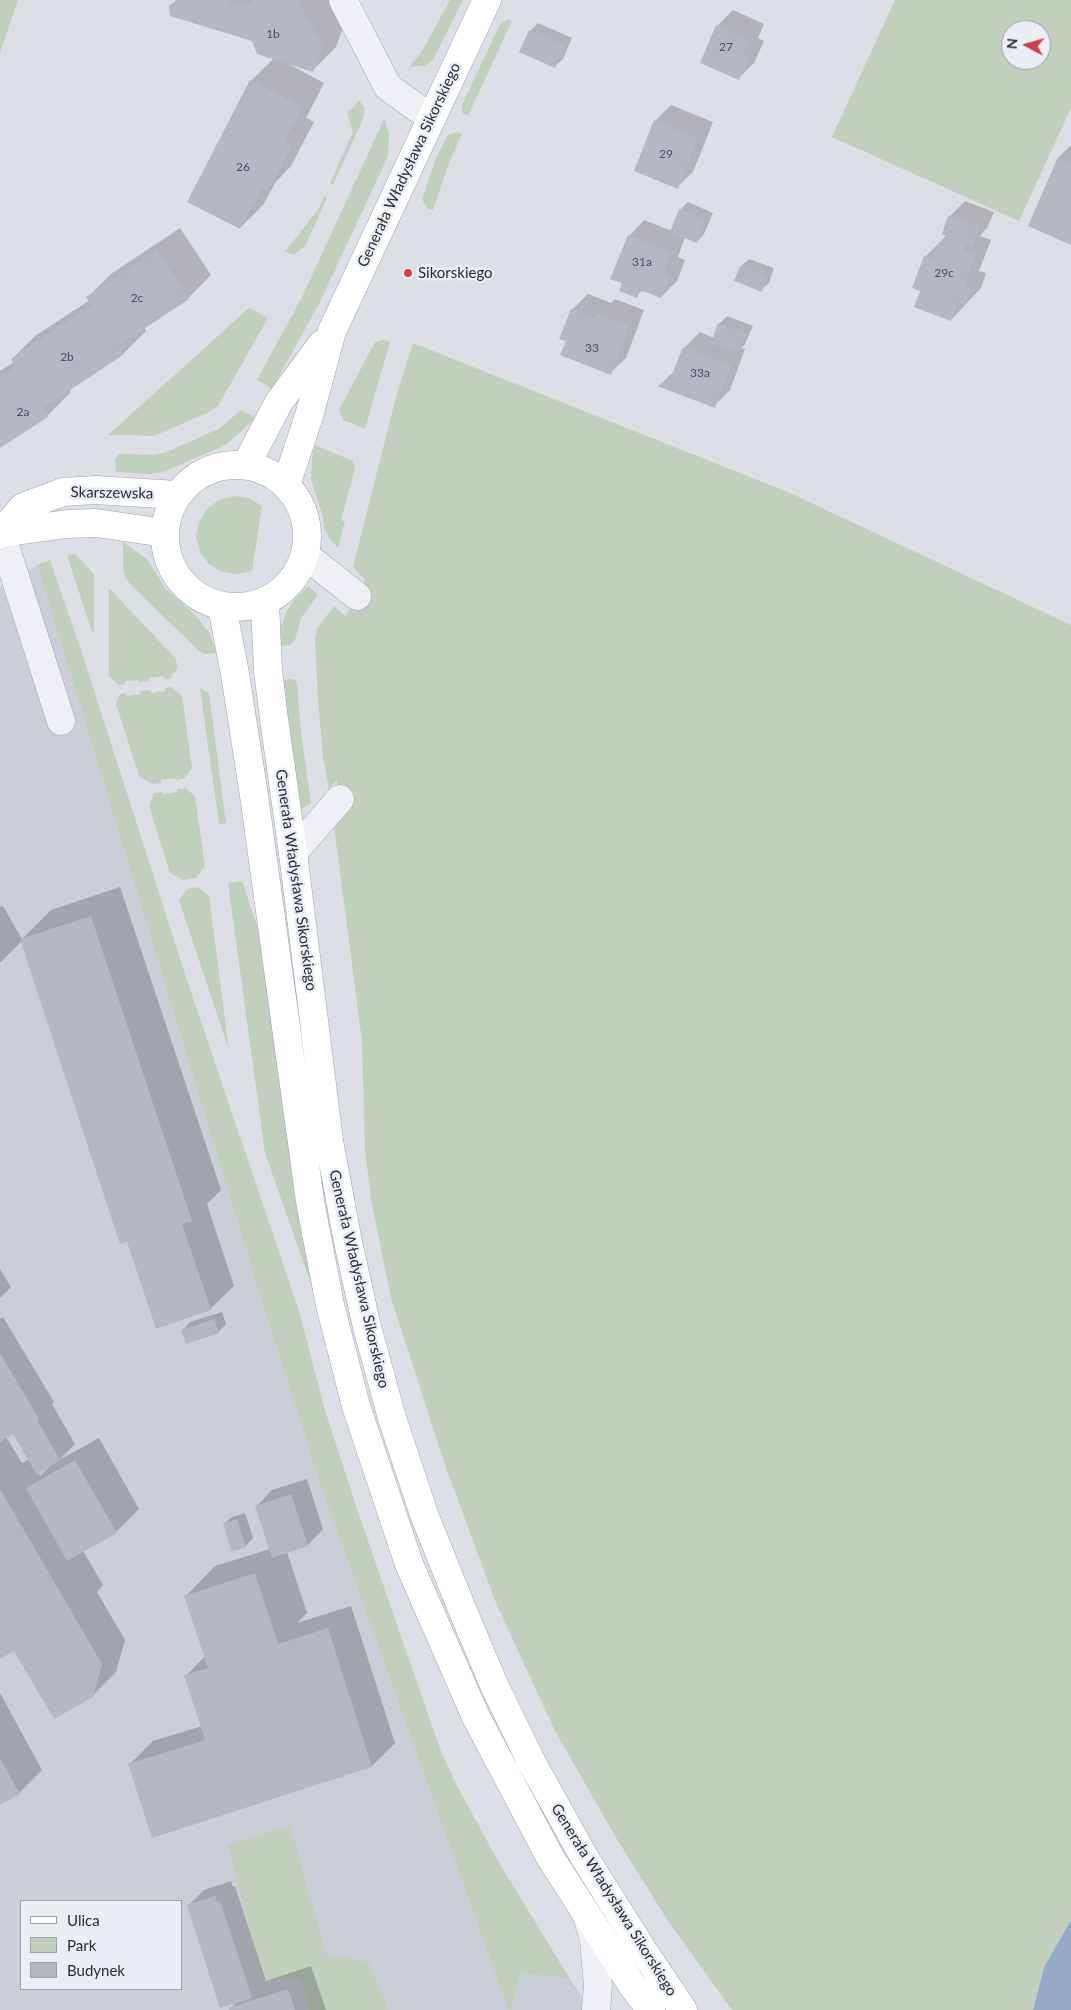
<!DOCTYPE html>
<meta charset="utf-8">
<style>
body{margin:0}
#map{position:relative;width:1071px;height:2010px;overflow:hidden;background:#dcdfe6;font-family:Lato,sans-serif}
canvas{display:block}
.legend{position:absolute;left:20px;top:1900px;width:162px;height:90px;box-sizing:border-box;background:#ebeef4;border:1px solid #9ca0aa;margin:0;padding:6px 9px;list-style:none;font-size:15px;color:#262c3c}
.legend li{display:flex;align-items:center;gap:10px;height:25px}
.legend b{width:25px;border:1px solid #9ca0aa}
.north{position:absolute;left:1001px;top:20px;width:50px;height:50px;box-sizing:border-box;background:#ebeef4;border:1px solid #9ca0aa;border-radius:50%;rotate:276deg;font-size:14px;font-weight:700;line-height:20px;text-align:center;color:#262c3c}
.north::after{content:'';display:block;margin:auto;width:18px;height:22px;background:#ce3e48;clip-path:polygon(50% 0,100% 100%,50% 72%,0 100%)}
</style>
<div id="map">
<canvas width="1071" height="2010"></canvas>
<ul class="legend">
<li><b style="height:6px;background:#fff"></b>Ulica</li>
<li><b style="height:14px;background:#c0d0bd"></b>Park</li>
<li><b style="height:14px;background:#b3b8c3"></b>Budynek</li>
</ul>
<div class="north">N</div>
</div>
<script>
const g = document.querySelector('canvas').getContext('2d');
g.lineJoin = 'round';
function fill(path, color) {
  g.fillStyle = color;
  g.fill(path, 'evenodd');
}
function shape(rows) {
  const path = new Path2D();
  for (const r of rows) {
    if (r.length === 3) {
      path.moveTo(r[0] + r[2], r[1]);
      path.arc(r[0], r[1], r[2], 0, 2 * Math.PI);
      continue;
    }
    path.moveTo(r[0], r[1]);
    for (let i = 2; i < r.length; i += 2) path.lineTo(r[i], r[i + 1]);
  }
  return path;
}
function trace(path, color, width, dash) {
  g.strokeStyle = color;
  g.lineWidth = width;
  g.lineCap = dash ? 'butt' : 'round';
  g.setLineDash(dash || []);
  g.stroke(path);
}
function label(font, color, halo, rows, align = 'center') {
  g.font = font + ' Lato,sans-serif';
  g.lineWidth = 5;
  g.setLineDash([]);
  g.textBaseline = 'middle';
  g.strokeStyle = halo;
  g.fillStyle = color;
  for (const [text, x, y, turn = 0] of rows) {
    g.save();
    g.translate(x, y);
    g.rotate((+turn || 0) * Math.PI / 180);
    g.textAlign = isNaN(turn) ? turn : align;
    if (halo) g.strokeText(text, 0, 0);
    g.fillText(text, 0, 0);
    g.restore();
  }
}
const built = shape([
 [37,565,259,1293,319,1481,508,2010,0,2010,0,587],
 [21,1901,181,1901,181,1989,21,1989],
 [521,1973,570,1979,591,2010,512,2010]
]);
const green = shape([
 [0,0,18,0,0,53],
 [450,0,463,0,433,60,425,66,409,67,421,53],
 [895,0,1071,0,1071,108,1019,221,832,137],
 [1011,30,1041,30,1041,60,1011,60],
 [508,19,512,21,468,116,463,114,462,105,500,24],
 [359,100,365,109,363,119,333,185,330,183,353,132,347,112,352,109],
 [384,119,389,134,388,156,321,300,272,389,257,380,302,297],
 [456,132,462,134,449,163,433,210,427,208,422,199,435,161,447,136],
 [324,196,327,198,305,246,294,255,285,252,319,208],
 [249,308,268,318,218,406,209,412,154,436,108,435],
 [383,340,390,342,365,429,343,420,339,410,375,342],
 [413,343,790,493,1071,625,1071,1920,1044,1967,1033,2010,732,2010,668,1921,615,1836,555,1731,496,1603,445,1465,391,1298,371,1199,365,1150,362,1041,334,826,342,816,337,780,329,789,323,757,318,699,315,638,318,627,334,606,345,616,355,601,365,580,353,567,396,397],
 [241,410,256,418,229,442,219,448,163,472,151,474,116,472,115,460,119,454,153,455,167,452,220,428],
 [315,445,353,461,355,469,341,520,345,521,338,548,330,539,324,528,323,517,311,479,312,458],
 [234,496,249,498,262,506,252,571,237,574,222,572,209,564,200,552,196,537,199,522,207,509,219,500],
 [123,542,148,560,165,588,195,615,209,632,217,653,203,654,198,650,130,584,125,577,123,567],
 [75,554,94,574,94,631,92,632,67,555],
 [50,560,83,656,185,974,300,1314,324,1407,356,1506,440,1749,456,1784,498,1861,570,1979,521,1973,512,2010,508,2010,319,1481,259,1293,37,565],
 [308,586,318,595,301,618,295,640,290,645,279,646,281,627,286,613,294,600],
 [109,588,175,658,178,667,170,679,164,679,163,676,149,678,149,681,139,682,139,680,125,681,125,684,119,685,109,676],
 [292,679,296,681,297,685,301,732,311,803,296,812,282,680],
 [171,687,182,696,192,768,184,779,176,780,175,778,161,780,161,783,152,784,139,776,116,704,120,694,126,693,127,696,141,694,140,691,150,690,151,693,165,691,165,688],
 [200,688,209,693,226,823,219,824],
 [185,788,195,796,205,867,196,878,183,880,170,873,149,806,154,793,163,792,163,794,177,792,177,789],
 [242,881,265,949,325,1324,265,1153,228,883],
 [198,887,209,896,229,1050,179,900,187,889],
 [290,1825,326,1954,368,1962,389,2010,310,2010,300,1979,263,1980,228,1845]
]);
const water = shape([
 [1071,1920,1071,2010,1033,2010,1044,1967]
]);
const shadow = shape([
 [176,0,333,0,345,22,336,47,313,70,285,62,324,83,306,118,314,122,291,166,275,183,263,205,240,228,251,81,274,58,253,40,171,6],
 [733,10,764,24,758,38,764,41,754,63,738,79,717,26],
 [538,23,572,38,563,59,555,66,521,51,530,31],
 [671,105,713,122,693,172,677,187,655,121],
 [1071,145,1071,244,1059,157],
 [965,201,994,212,987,228,980,236,991,240,979,271,986,273,981,288,951,320,922,290,925,257,947,235,949,217],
 [688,202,713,213,704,234,697,242,685,237,678,257,685,260,677,281,661,297,643,290,636,296,624,283,629,236,644,220,672,231,680,210],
 [180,228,211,275,188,298,144,327,146,331,123,354,69,389,71,392,47,416,0,447,0,371,14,362,12,359,35,336,90,300,88,297,111,274],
 [749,259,774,268,769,283,761,290,735,281,741,266],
 [588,294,611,303,615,299,644,310,626,358,610,373,567,340,572,310],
 [727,316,753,326,745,344,741,348,745,349,730,390,714,406,659,386,674,371,684,348,700,332,714,338,719,324],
 [120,887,221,1190,207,1204,234,1286,210,1309,129,1243,22,941,0,963,0,907,3,906,22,939,51,910],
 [0,1269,11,1287,0,1298],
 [222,1312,226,1324,218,1332,183,1330,190,1322],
 [3,1317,54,1402,52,1404,75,1444,59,1460,99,1438,139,1509,116,1532,83,1551,103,1585,97,1592,125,1640,116,1672,92,1696,15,1649,0,1658,0,1319],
 [13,1433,29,1459,22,1463,6,1437],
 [50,1466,40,1476,38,1473],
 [307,1479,323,1529,308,1545,287,1552,307,1613,297,1623,351,1606,395,1743,372,1766,153,1836,130,1764,153,1741,202,1726,186,1676,205,1656,186,1596,215,1566,270,1549,257,1506,272,1490],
 [245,1513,253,1538,245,1546,224,1524,232,1517],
 [0,1693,42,1770,19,1793,0,1804],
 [231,1881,233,1887,235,1886,266,1981,311,1966,326,2010,230,2010,236,2002,188,1906,204,1890]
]);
const building = shape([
 [179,0,229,0,232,6,238,3,244,6,255,0,298,0,322,46,313,72,257,54,252,41,170,16,169,5],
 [716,25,749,40,743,54,749,57,739,80,700,63],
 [529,30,565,46,555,68,519,52],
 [250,80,302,107,284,141,292,145,268,191,262,188,240,229,187,202],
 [654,120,698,138,678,189,634,171],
 [1058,157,1071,163,1071,245,1028,226],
 [679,209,706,221,697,243,670,232],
 [948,216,979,227,972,246,967,244,964,251,976,255,964,286,971,289,965,305,958,302,951,321,914,307,920,291,912,288,924,256,932,259,939,242,943,243,946,236,942,234],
 [628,235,671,252,663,273,670,276,661,298,640,290,637,298,619,291,622,283,610,279],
 [157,250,189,299,118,346,123,355,43,408,48,417,0,448,0,378,16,367,11,359,92,306,86,297],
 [740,266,767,276,762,292,734,281],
 [571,309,596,319,598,314,629,326,611,375,560,355,566,341,559,339],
 [718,323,746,334,738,353,711,343],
 [683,347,731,365,715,408,657,386,670,380],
 [91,916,192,1221,182,1224,211,1310,156,1329,127,1242,120,1244,20,939],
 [214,1319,219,1333,186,1344,181,1330],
 [0,1353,39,1419,37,1420,60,1460,37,1475,13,1434,0,1442],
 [75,1460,117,1533,67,1561,26,1488],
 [0,1489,102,1664,93,1697,54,1719,14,1651,0,1659],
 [291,1494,308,1546,272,1558,255,1506],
 [237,1519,246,1547,232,1552,223,1524],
 [255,1573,278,1644,328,1628,372,1767,152,1838,128,1764,205,1740,184,1675,208,1668,184,1596],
 [0,1758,20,1794,0,1805],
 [215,1896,217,1902,220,1901,252,1998,220,2008,187,1905],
 [288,1989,295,2010,229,2010,228,2008]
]);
const minor = shape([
 [343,0,388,87,417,108,432,116],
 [1,533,61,721],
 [305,555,357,596],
 [293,853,340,799],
 [587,1916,594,1940,598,1986,596,2010]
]);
const major = shape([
 [246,465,279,402,322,344],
 [236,536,71],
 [286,485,309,416,332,331,487,0],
 [1,533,67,524,96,523,165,533],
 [0,534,23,507,63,492,95,490,177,495],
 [265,602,268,671,274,719,293,853,329,1141,348,1242,367,1327,392,1418,425,1517,460,1604,494,1685,531,1761,583,1855,642,1949,683,2010],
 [222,606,235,674,254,795,310,1201,330,1305,356,1406,409,1564,476,1717,550,1857,632,1985,651,2010]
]);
const markers = [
 [408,273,5,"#ce3e48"]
];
const numberNames = [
 ["1b",273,34],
 ["27",726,47],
 ["29",666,154],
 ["26",243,167],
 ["31a",642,262],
 ["29c",944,273],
 ["2c",137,298],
 ["33",592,348],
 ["2b",67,357],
 ["33a",700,373],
 ["2a",23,412]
];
const streetNames = [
 ["Generała Władysława Sikorskiego",409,165,-65],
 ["Skarszewska",112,493,1],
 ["Generała Władysława Sikorskiego",296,880,82],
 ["Generała Władysława Sikorskiego",359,1279,77],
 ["Generała Władysława Sikorskiego",614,1900,58]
];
const poiNames = [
 ["Sikorskiego",418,273]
];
fill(built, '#caced8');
fill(green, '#c0d0bd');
fill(water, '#96aac7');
fill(shadow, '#0003');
fill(building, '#b3b8c3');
trace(minor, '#a2a6b0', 29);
trace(major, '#9ba2b2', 29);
trace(minor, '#eef0f5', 28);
trace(major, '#fff', 28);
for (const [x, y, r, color] of markers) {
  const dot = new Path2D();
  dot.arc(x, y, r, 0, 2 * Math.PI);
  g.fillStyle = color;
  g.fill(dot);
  trace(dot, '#ebeef4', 2);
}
label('12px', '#494f5e', null, numberNames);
label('15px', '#262c3c', '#ebeef4', streetNames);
label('15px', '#262c3c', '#ebeef4', poiNames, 'left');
</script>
